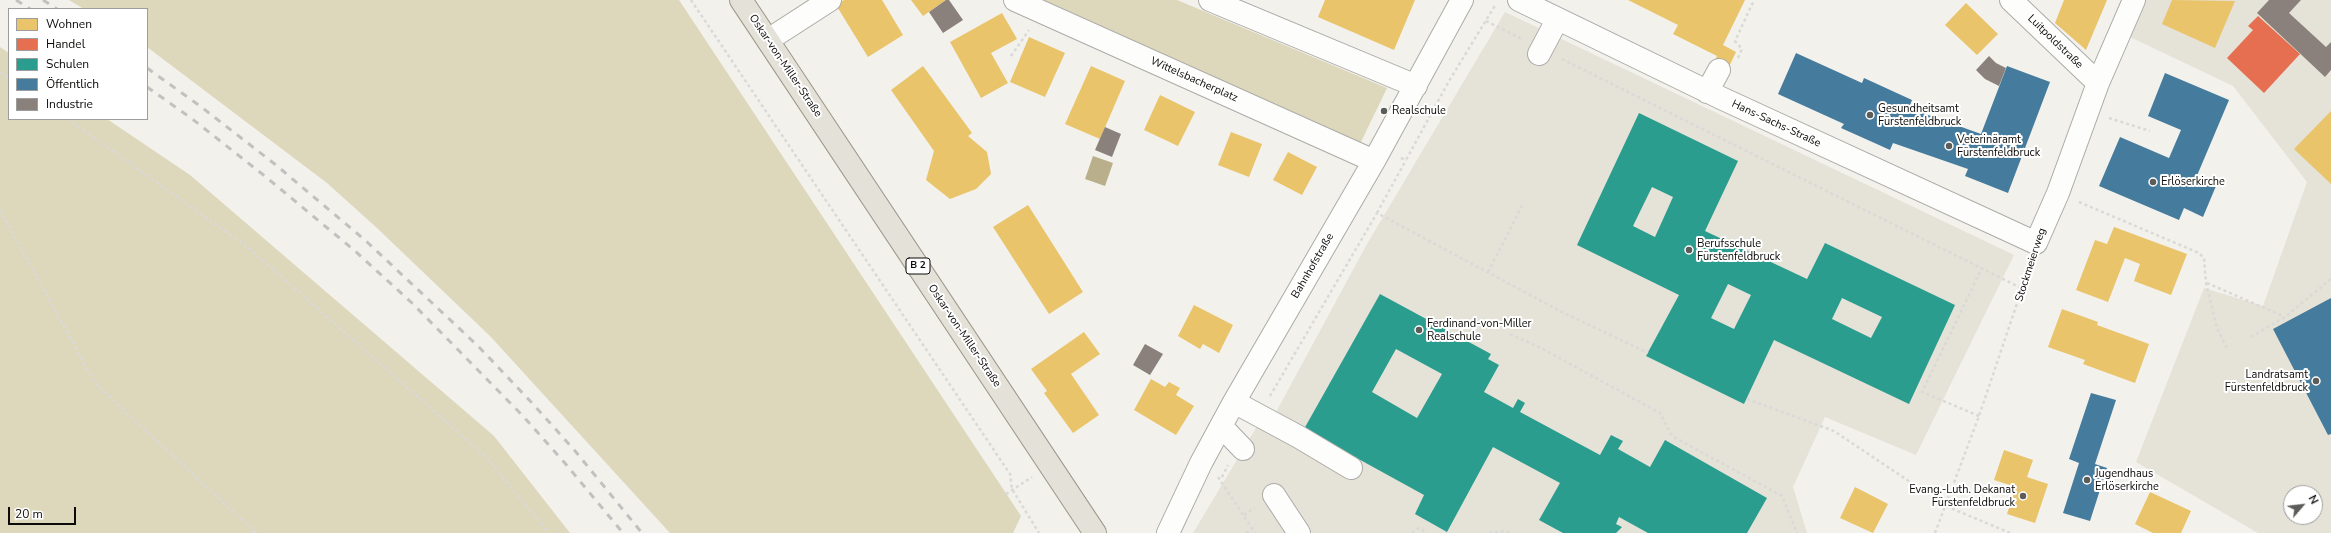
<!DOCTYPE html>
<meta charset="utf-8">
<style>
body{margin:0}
#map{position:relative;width:2331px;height:533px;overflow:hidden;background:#f2f1ec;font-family:"Nunito Sans",sans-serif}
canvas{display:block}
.legend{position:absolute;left:8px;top:8px;width:140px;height:112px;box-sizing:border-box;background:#fff;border:1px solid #9e9d9d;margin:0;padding:5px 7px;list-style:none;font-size:12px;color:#0c0b09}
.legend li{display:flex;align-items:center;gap:8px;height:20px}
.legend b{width:20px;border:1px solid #9e9d9d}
.north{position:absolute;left:2283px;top:485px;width:40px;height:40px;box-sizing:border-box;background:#fff;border:1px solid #9e9d9d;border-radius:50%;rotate:62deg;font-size:11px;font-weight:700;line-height:16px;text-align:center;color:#0c0b09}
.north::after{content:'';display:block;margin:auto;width:14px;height:18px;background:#5c5c58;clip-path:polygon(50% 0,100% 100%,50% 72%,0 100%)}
.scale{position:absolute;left:8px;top:507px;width:68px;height:18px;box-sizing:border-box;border:2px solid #0c0b09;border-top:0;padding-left:5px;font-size:12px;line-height:14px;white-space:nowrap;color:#0c0b09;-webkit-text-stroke:3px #fff;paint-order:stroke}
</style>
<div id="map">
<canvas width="2331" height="533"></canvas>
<ul class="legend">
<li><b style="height:11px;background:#e9c46a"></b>Wohnen</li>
<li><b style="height:11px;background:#e76f51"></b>Handel</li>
<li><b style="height:11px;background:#2a9d8f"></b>Schulen</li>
<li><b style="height:11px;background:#457b9d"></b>Öffentlich</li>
<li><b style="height:11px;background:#8a817c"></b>Industrie</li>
</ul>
<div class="north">N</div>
<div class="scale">20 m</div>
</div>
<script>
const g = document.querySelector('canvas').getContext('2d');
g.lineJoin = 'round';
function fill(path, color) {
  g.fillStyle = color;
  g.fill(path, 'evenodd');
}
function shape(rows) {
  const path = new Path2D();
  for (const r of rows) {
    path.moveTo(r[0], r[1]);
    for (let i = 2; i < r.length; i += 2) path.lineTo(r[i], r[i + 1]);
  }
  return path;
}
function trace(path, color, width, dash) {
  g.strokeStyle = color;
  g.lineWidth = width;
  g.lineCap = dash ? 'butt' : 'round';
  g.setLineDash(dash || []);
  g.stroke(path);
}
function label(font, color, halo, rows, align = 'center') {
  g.font = font + ' "Nunito Sans",sans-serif';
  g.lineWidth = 4;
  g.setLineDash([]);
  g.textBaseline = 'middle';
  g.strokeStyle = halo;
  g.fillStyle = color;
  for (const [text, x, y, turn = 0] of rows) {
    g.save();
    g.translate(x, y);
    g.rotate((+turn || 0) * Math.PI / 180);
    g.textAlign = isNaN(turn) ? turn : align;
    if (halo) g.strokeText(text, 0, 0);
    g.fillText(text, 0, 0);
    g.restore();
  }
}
const built = shape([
 [2146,0,2331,0,2331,533,2258,533,2136,462,2204,288,2263,306,2307,182,2233,86,2130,37],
 [2291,493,2315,493,2315,517,2291,517],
 [1505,12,2014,255,1916,455,1825,417,1793,487,1807,533,1193,533,1259,423,1269,425,1367,244]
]);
const green = shape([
 [69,0,679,0,1021,516,1013,533,670,533,490,336,377,228,327,183,147,47,147,9,84,9],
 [1036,0,1177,0,1387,88,1360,144],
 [0,47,9,53,9,119,107,119,190,175,494,436,570,533,0,533]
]);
const water = shape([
 [1093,156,1113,163,1105,186,1085,179]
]);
const homes = shape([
 [844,0,882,0,903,35,868,57,836,5],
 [911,0,946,0,923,16],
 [1325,0,1415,0,1394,50,1318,17],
 [1628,0,1745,0,1723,45,1736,52,1726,73,1712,67,1717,56,1673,34,1678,25],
 [2064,0,2107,0,2086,50,2055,23],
 [2172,0,2235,1,2215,48,2162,24],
 [1966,3,1998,34,1977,55,1945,25],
 [1002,13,1017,39,991,53,1008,83,981,98,950,42],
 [1029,37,1065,53,1045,97,1010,82],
 [923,66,972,133,968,136,987,152,991,174,976,189,950,199,926,180,934,151,891,90],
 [1091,66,1125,81,1100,139,1065,124],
 [1160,95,1195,112,1178,146,1144,130],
 [2331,111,2331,184,2294,149],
 [1231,132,1262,144,1249,177,1218,165],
 [1288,152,1317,167,1302,195,1273,180],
 [1028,205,1083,292,1049,314,993,227],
 [2114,227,2187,254,2171,295,2134,281,2140,264,2125,258,2108,302,2076,290,2095,240,2107,244],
 [1194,305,1233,325,1219,353,1203,344,1200,349,1178,336],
 [2062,309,2098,322,2097,325,2149,344,2135,383,2083,364,2085,360,2048,347],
 [1084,332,1100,354,1071,374,1099,415,1073,433,1044,393,1047,391,1031,369],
 [1151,379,1165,387,1169,382,1180,388,1176,395,1194,406,1176,435,1134,410],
 [2004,450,2033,460,2027,477,2048,484,2035,523,2007,514,2016,487,1994,480],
 [1855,487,1888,504,1873,533,1840,518],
 [2150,492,2191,511,2181,533,2153,533,2135,524]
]);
const shops = shape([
 [2258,16,2300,54,2264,93,2227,58,2253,30,2248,26]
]);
const schools = shape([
 [1639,113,1738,161,1705,231,1807,279,1825,243,1955,305,1909,404,1774,340,1744,404,1646,356,1679,295,1577,245],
 [1652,187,1673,197,1655,237,1633,226],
 [1728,284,1751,295,1734,329,1711,318],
 [1842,298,1882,317,1871,338,1832,319],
 [1380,294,1491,354,1488,359,1499,365,1484,392,1513,408,1518,399,1525,403,1520,412,1600,455,1611,435,1623,441,1618,449,1650,467,1665,440,1767,498,1747,533,1648,533,1619,517,1616,524,1622,527,1616,533,1563,533,1539,520,1560,483,1493,447,1447,532,1415,514,1424,495,1304,429],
 [1396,349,1442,374,1417,418,1372,392]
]);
const public = shape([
 [1796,53,1862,83,1864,78,1912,100,1909,108,1981,134,2007,66,2050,82,2008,193,1965,176,1968,169,1893,143,1890,150,1879,145,1841,128,1844,124,1778,94],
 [2165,73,2229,100,2196,178,2216,186,2203,217,2184,208,2179,220,2099,186,2120,137,2169,158,2181,130,2148,116],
 [2331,298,2331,434,2328,435,2273,329],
 [2091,393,2116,400,2095,464,2107,468,2090,521,2063,513,2079,463,2069,459]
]);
const industry = shape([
 [946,0,949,0,963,20,943,33,929,12],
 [2269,0,2301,0,2289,13,2326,47,2331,42,2331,70,2325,77,2257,13],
 [1989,56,1996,63,2006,68,1999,86,1985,79,1976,70],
 [1105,127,1121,134,1112,157,1095,150],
 [1145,344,1163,354,1150,375,1133,365]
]);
const path = shape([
 [691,0,1010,474,1012,489,1039,533],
 [1486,21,1522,39],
 [1011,56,1029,30],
 [1738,58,1742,49,1735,41,1754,0],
 [1562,59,2023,289],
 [0,72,9,79],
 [2109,118,2150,131],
 [68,119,250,249,486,457,549,533],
 [1401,158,1406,160,1449,81,1496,4],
 [2079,202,2199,253,2204,258,2206,283,2217,328,2228,350],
 [0,210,95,383,256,533],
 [1377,213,1406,160],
 [1488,272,1523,204],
 [2207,283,2285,317],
 [1510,334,1539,347,1660,413,1672,436,1782,496,1797,533],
 [2251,337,2285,317,2331,279],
 [1270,396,1377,213,1560,311,1648,353],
 [1747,399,1834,431,1946,506,2010,533],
 [1979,416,1922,392,1982,268],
 [1218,477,1255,533],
 [1222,477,1228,465],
 [1006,494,1032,477],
 [1244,515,1255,508],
 [1246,533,1252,529],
 [1412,533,1419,528,1427,533],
 [1489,533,1506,531,1511,533],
 [1935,533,1979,416,2030,265]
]);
const minor = shape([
 [1015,0,1374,161],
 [1210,0,1416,86],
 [1519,0,1721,98,2036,243,2058,193,2098,83,2134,0],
 [2011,0,2098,83],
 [768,40,830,0],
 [1539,54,1557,20],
 [1707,92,1719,70],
 [1234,402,1299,437,1351,468],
 [1221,426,1243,449],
 [1274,495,1299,533],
 [1168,533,1201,463,1234,402,1374,161,1462,0]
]);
const major = shape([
 [741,0,1095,533]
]);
const rail = shape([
 [16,0,30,9],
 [43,0,57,9],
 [147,68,200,106,276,165,366,241,478,346,533,404,576,452,642,533],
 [147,87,191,118,266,177,355,251,412,303,522,415,564,462,623,533]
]);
const markers = [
 [1384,111,4,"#5c5c58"],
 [1870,115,4,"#5c5c58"],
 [1949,146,4,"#5c5c58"],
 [2153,182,4,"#5c5c58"],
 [1689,250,4,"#5c5c58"],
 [1419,330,4,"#5c5c58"],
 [2316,381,4,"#5c5c58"],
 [2087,480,4,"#5c5c58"],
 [2023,496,4,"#5c5c58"]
];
const shields = [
 [918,266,24]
];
const shieldNames = [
 ["B 2",918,266]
];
const streetNames = [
 ["Luitpoldstraße",2055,42,44],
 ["Oskar-von-Miller-Straße",785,66,56],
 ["Wittelsbacherplatz",1194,80,24],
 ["Hans-Sachs-Straße",1776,124,25],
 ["Stockmeierweg",2031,265,-72],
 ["Bahnhofstraße",1313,266,-60],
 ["Oskar-von-Miller-Straße",964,336,56]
];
const poiNames = [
 ["Gesundheitsamt",1878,109],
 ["Fürstenfeldbruck",1878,122],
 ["Realschule",1392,111],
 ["Veterinäramt",1957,140],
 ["Fürstenfeldbruck",1957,153],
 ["Erlöserkirche",2161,182],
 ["Berufsschule",1697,244],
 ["Fürstenfeldbruck",1697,257],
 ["Ferdinand-von-Miller",1427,324],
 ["Realschule",1427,337],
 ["Landratsamt",2308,375,"right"],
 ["Fürstenfeldbruck",2308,388,"right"],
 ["Jugendhaus",2095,474],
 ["Erlöserkirche",2095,487],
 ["Evang.-Luth. Dekanat",2015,490,"right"],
 ["Fürstenfeldbruck",2015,503,"right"]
];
fill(built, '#e5e2d7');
fill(green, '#ddd7bb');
fill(water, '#b9b08b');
fill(homes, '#e9c46a');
fill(shops, '#e76f51');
fill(schools, '#2a9d8f');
fill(public, '#457b9d');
fill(industry, '#8a817c');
trace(minor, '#acaba7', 24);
trace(major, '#9d9989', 24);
trace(path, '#d9d9d8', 2.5, [3, 3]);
trace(minor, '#fdfdfc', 22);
trace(major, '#e4e1d8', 22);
trace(rail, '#c1c1c0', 3, [7, 7]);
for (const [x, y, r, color] of markers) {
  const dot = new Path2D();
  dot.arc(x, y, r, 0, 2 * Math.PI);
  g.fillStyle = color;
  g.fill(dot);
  trace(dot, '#fff', 1.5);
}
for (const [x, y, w] of shields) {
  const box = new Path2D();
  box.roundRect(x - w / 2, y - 8, w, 16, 3);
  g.fillStyle = '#fff';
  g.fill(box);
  trace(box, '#0c0b09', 1);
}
label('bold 10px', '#0c0b09', null, shieldNames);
label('11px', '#0c0b09', '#fff', streetNames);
label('11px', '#0c0b09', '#fff', poiNames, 'left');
</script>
